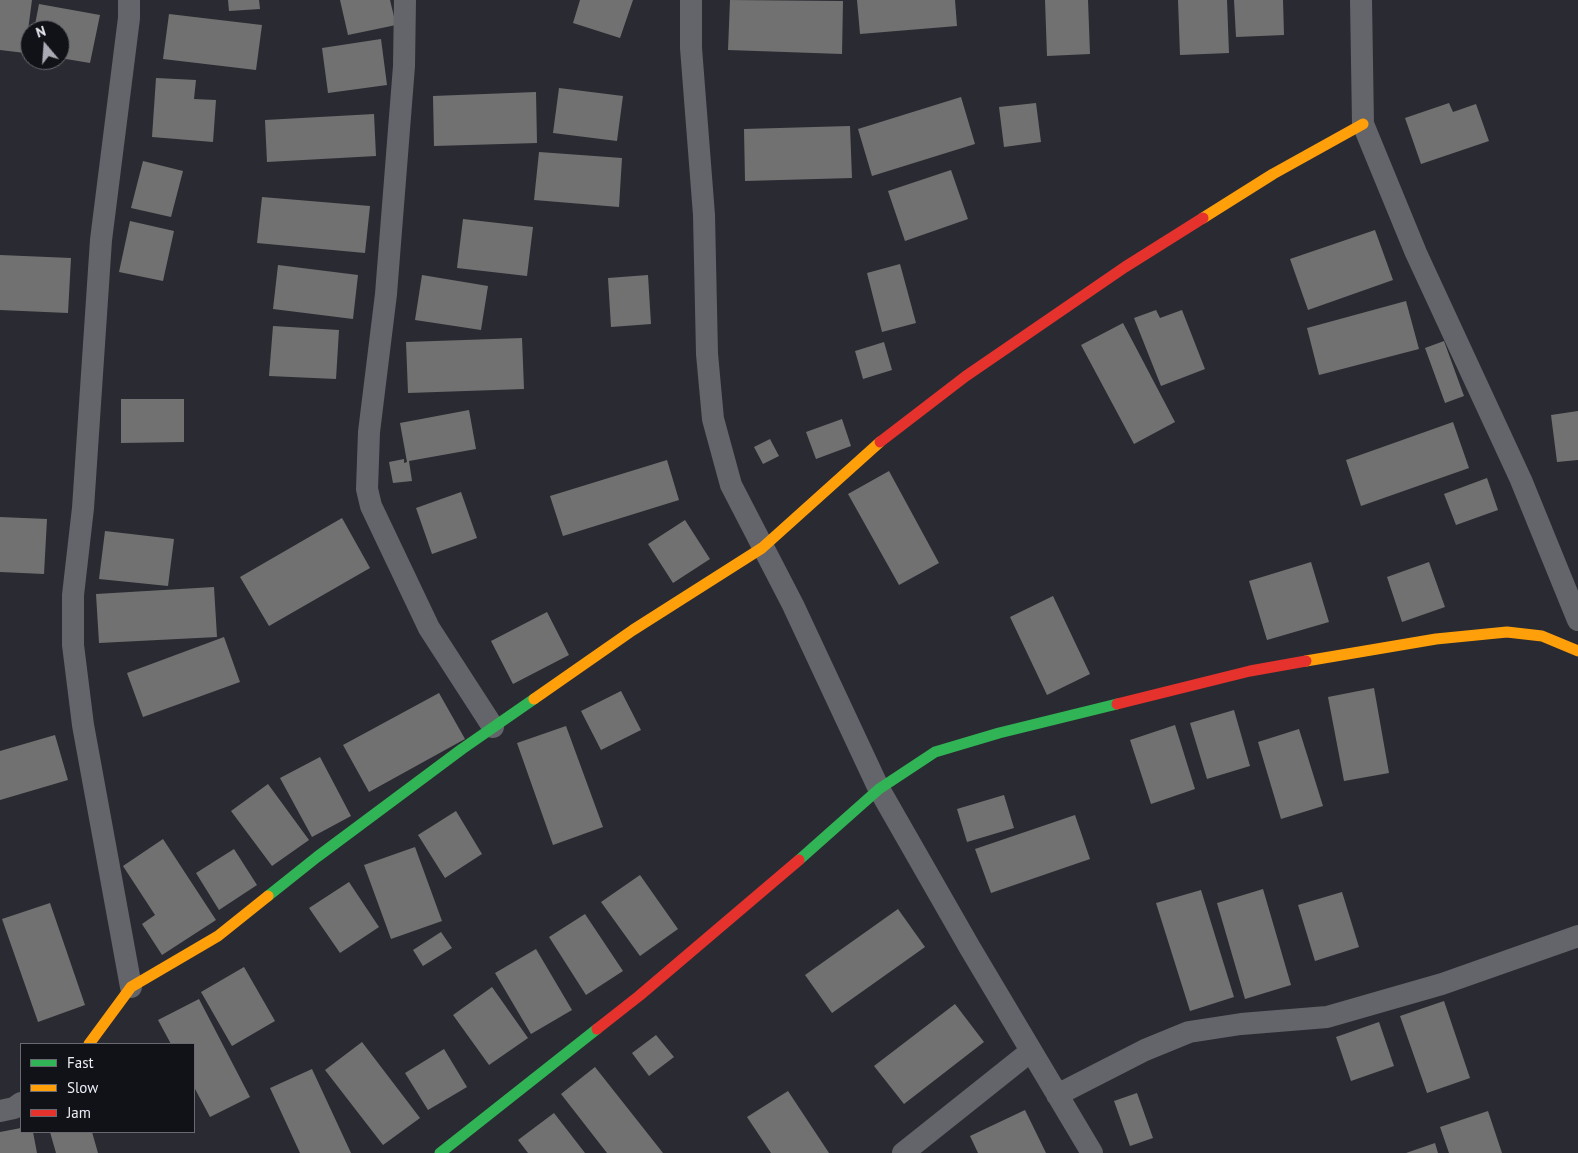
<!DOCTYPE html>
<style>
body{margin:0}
#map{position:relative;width:1578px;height:1153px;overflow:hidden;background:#2a2b32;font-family:"PT Sans",sans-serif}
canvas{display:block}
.legend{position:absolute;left:20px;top:1043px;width:175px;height:90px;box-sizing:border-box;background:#111218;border:1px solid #696a72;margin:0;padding:6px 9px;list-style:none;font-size:15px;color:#edeff8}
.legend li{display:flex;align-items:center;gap:10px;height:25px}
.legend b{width:25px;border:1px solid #696a72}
.north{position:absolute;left:20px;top:20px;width:50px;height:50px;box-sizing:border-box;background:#111218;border:1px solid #696a72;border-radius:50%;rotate:342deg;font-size:14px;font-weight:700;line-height:20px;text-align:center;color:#edeff8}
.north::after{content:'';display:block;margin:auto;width:18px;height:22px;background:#a9aab3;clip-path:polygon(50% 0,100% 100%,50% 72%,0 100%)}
</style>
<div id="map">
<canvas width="1578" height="1153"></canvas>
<ul class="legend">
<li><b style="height:6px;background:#30b455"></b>Fast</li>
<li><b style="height:6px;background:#ff9f0a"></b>Slow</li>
<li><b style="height:6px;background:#e5322d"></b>Jam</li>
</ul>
<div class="north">N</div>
</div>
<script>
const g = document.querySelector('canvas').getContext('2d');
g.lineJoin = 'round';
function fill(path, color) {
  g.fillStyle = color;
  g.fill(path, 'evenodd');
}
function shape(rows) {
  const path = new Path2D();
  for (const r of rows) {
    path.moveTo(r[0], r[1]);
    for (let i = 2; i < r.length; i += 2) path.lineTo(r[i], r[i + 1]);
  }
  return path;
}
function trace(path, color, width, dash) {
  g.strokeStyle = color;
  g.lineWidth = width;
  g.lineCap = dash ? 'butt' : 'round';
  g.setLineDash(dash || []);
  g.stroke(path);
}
const building = shape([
 [0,0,32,0,25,53,0,50],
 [228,0,259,0,260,9,229,11],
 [340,0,390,0,396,25,348,35],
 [580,0,633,0,620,38,573,23],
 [730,0,843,1,842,54,728,50],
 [857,0,955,0,957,26,860,34],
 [1045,0,1088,0,1090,54,1047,56],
 [1178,0,1227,0,1229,53,1180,55],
 [1234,0,1283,0,1284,35,1236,37],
 [39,4,100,15,90,63,60,58,60,30,34,30],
 [169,14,262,25,256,70,163,59],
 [381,39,387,85,328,93,322,48],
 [156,78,196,80,194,99,216,100,213,142,152,137],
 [559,88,623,96,617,141,553,133],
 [536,92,537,143,434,146,433,96],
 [961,97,975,144,872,176,858,129],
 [1036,103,1041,142,1004,147,999,107],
 [1449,103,1453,112,1476,104,1489,141,1421,164,1405,118],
 [374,114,376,156,267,162,265,120],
 [850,126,852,178,745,181,744,129],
 [539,152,622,158,619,207,534,200],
 [143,161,183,171,171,217,131,208],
 [951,170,968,219,905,241,888,191],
 [262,197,370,206,365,253,257,243],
 [463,219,533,227,527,276,457,268],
 [130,221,174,231,163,281,119,272],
 [1375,230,1393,280,1308,310,1290,259],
 [0,255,71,258,68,313,0,310],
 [900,264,916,323,882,332,867,273],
 [278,265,358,275,353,319,273,309],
 [422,275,488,286,481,330,415,320],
 [648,275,651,324,611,327,608,278],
 [1406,301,1419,349,1319,375,1307,328],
 [1156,310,1160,318,1182,310,1205,369,1161,386,1134,318],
 [1123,323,1175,422,1134,444,1081,345],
 [273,326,339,330,336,379,269,376],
 [522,338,524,389,408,393,406,342],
 [1444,341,1464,396,1445,403,1425,348],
 [884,342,892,370,863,379,855,351],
 [121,399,184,399,184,442,121,443],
 [469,410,476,449,409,461,412,481,393,483,389,462,404,459,404,463,407,462,400,423],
 [1578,411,1578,460,1557,462,1551,415],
 [842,419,851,446,816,459,806,432],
 [1453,422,1469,468,1361,506,1346,460],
 [770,439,779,456,763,464,754,447],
 [667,460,679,500,563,536,550,496],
 [889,471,939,563,899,585,848,494],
 [1487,478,1498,510,1456,525,1444,494],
 [461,492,477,538,432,554,416,508],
 [0,517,47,519,44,574,0,572],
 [342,518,370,568,269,626,240,577],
 [685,520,710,559,673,583,648,544],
 [105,531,174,539,168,586,99,579],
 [1311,562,1329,622,1267,640,1249,581],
 [1429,562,1445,607,1402,622,1387,577],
 [214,587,217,637,99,643,96,594],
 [1053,596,1090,674,1047,695,1010,617],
 [547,612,569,655,513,684,491,641],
 [224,637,240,682,143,717,127,673],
 [1374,688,1389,773,1344,781,1328,697],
 [621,691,641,730,601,750,581,711],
 [439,693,465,739,369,792,343,745],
 [1234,710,1250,766,1207,779,1190,723],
 [1175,725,1195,789,1151,804,1130,740],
 [566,726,603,827,553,845,517,743],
 [1299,729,1323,806,1281,819,1258,742],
 [55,735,68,780,0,800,0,751],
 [320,757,351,816,312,837,280,778],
 [268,784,309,840,272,866,231,811],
 [1004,795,1014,828,967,842,957,809],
 [456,811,482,854,445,878,418,835],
 [1075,815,1090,859,991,893,975,849],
 [163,839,216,920,162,955,142,924,155,915,123,866],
 [415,847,442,921,391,939,364,865],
 [234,849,257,885,219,910,196,873],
 [640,875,678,929,640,956,601,902],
 [349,882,379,927,340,953,309,908],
 [1263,889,1291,985,1245,999,1217,903],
 [1201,890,1234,997,1190,1011,1156,903],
 [1342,892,1359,947,1315,961,1298,905],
 [50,903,85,1005,38,1022,2,919],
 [898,909,925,947,832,1013,805,975],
 [585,914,623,971,586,995,549,937],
 [441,932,452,948,423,966,413,950],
 [536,949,572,1010,531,1034,495,973],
 [244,967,275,1021,232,1046,201,992],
 [492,987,528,1038,489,1065,453,1015],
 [199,999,250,1097,210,1117,194,1087,194,1044,171,1044,158,1020],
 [1444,1001,1470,1078,1427,1093,1400,1016],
 [955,1004,984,1042,904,1104,874,1066],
 [1379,1022,1394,1066,1351,1081,1336,1037],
 [656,1035,674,1057,649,1076,632,1053],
 [362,1042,420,1118,383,1145,325,1070],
 [444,1049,467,1087,428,1110,405,1073],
 [595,1067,663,1153,607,1153,561,1094],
 [312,1069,351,1153,300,1153,270,1088],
 [788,1091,829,1153,771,1153,747,1117],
 [1137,1093,1153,1138,1130,1146,1114,1101],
 [1025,1110,1046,1153,978,1153,970,1136],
 [1488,1111,1502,1153,1449,1153,1440,1127],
 [554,1113,585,1153,528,1153,518,1140],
 [21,1128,21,1132,33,1132,37,1153,0,1153,0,1132],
 [50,1132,92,1132,98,1153,56,1153],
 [1435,1143,1438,1153,1406,1153]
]);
const street = shape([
 [129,0,129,18,101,240,83,508,73,595,73,645,83,725,131,987],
 [405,0,404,66,386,294,369,432,367,489,371,506,429,628,493,727],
 [691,0,691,48,704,215,707,354,713,419,731,485,793,605,879,789,970,948,1092,1153],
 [1361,0,1363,124,1416,253,1521,480,1578,620],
 [1057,1095,1145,1050,1189,1032,1241,1024,1327,1017,1442,984,1578,936],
 [0,1111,14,1108,21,1103],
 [903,1153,1031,1051]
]);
const fast = shape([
 [799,860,879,789,935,752,999,733,1117,704],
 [268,896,317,857,462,749,534,699],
 [440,1153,597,1029]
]);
const slow = shape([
 [1203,218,1273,174,1363,124],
 [1306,661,1436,639,1507,632,1542,636,1578,651],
 [534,699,633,630,762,548,880,442],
 [89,1044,131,987,218,936,268,896]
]);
const jam = shape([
 [880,442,966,376,1125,267,1203,218],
 [1117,704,1250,671,1306,661],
 [597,1029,639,996,799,860]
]);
fill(building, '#727171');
trace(street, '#63656a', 22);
trace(fast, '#30b455', 11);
trace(slow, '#ff9f0a', 11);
trace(jam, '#e5322d', 11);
</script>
